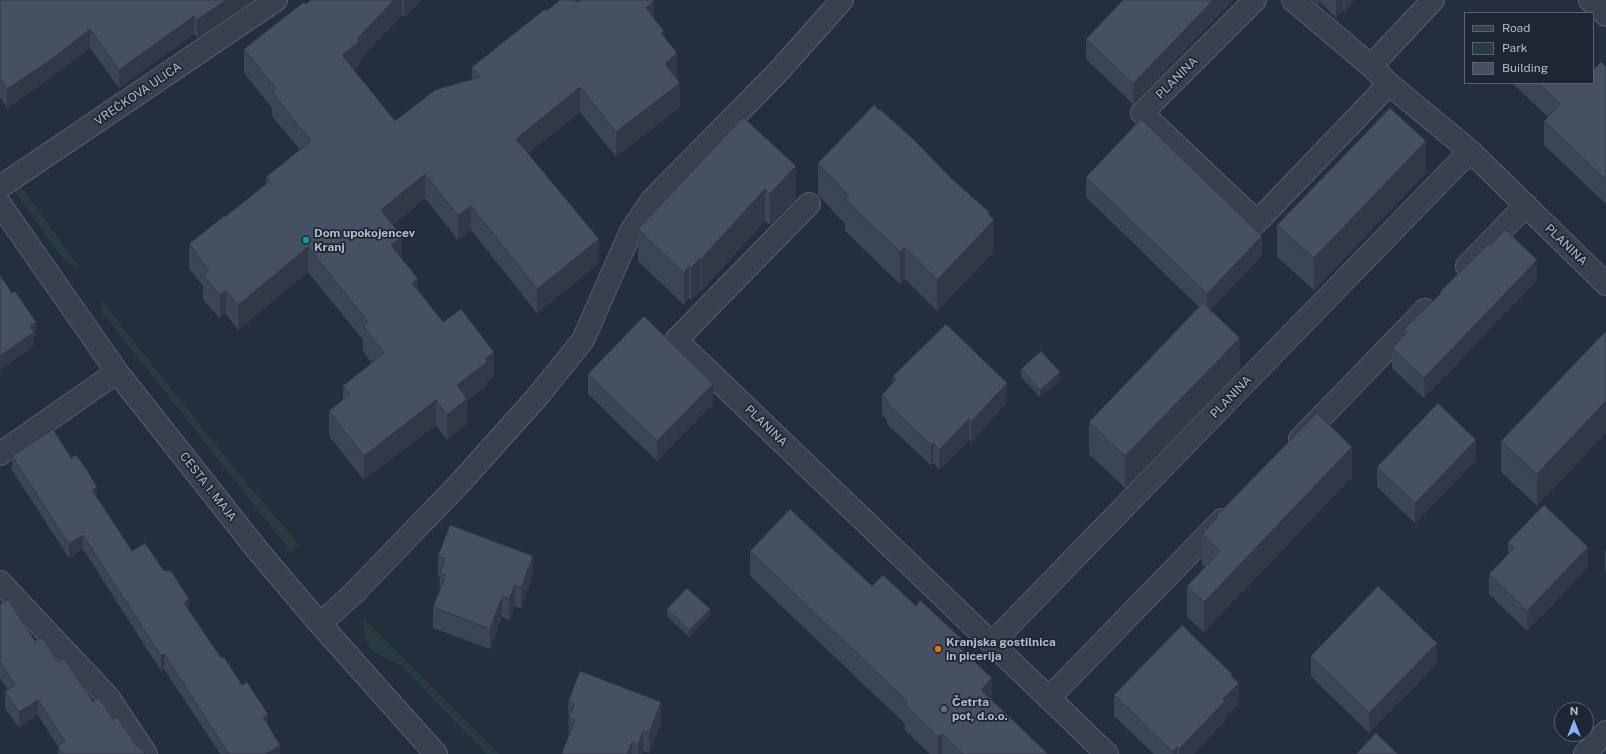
<!DOCTYPE html>
<meta charset="utf-8">
<style>
body{margin:0}
#map{position:relative;width:1606px;height:754px;overflow:hidden;background:#242f3e;font-family:"Public Sans",sans-serif}
canvas{display:block}
.legend{position:absolute;left:1464px;top:12px;width:130px;height:72px;box-sizing:border-box;background:#1d2633;border:1px solid #59626f;margin:0;padding:5px 7px;list-style:none;font-size:12px;color:#b4bcc9}
.legend li{display:flex;align-items:center;gap:8px;height:20px}
.legend b{width:20px;border:1px solid #59626f}
.north{position:absolute;left:1554px;top:702px;width:40px;height:40px;box-sizing:border-box;background:#1d2633;border:1px solid #59626f;border-radius:50%;rotate:0deg;font-size:11px;font-weight:700;line-height:16px;text-align:center;color:#b4bcc9}
.north::after{content:'';display:block;margin:auto;width:14px;height:18px;background:#8ab4f8;clip-path:polygon(50% 0,100% 100%,50% 72%,0 100%)}
</style>
<div id="map">
<canvas width="1606" height="754"></canvas>
<ul class="legend">
<li><b style="height:5px;background:#38414e"></b>Road</li>
<li><b style="height:11px;background:#263c3f"></b>Park</li>
<li><b style="height:11px;background:#455162"></b>Building</li>
</ul>
<div class="north">N</div>
</div>
<script>
const g = document.querySelector('canvas').getContext('2d');
g.lineJoin = 'round';
function fill(path, color) {
  g.fillStyle = color;
  g.fill(path, 'evenodd');
}
function shape(rows) {
  const path = new Path2D();
  for (const r of rows) {
    path.moveTo(r[0], r[1]);
    for (let i = 2; i < r.length; i += 2) path.lineTo(r[i], r[i + 1]);
  }
  return path;
}
function trace(path, color, width, dash) {
  g.strokeStyle = color;
  g.lineWidth = width;
  g.lineCap = dash ? 'butt' : 'round';
  g.setLineDash(dash || []);
  g.stroke(path);
}
function label(font, color, halo, rows, align = 'center') {
  g.font = font + ' "Public Sans",sans-serif';
  g.lineWidth = 3.5;
  g.setLineDash([]);
  g.textBaseline = 'middle';
  g.strokeStyle = halo;
  g.fillStyle = color;
  for (const [text, x, y, turn = 0] of rows) {
    g.save();
    g.translate(x, y);
    g.rotate((+turn || 0) * Math.PI / 180);
    g.textAlign = isNaN(turn) ? turn : align;
    if (halo) g.strokeText(text, 0, 0);
    g.fillText(text, 0, 0);
    g.restore();
  }
}
const green = shape([
 [18,182,80,268,71,265,63,259,13,189],
 [102,301,235,469,300,545,291,552,102,312],
 [363,618,499,754,486,754,402,666,373,651,368,645,364,635]
]);
const street = shape([
 [1255,0,1142,113,1257,222,1389,84],
 [1293,0,1371,66,1389,84,1470,151,1606,284],
 [1590,0,1606,15],
 [1371,66,1433,0],
 [0,187,276,0],
 [0,204,117,372,259,552,320,624,436,754],
 [809,204,676,340,1107,754],
 [1467,266,1526,205],
 [1300,439,1425,310],
 [0,454,117,372],
 [0,582,108,697,146,754],
 [320,624,354,593,460,483,538,396,583,340,631,231,652,200,778,72,842,0],
 [992,643,1470,151],
 [1049,698,1222,520],
 [1585,754,1606,732]
]);
const wall = shape([
 [0,0,253,0,197,38,194,34,119,88,90,48,52,77,7,108,0,97],
 [311,0,421,0,404,17,402,15,359,61,359,66,354,70,395,121,472,79,472,67,546,11,577,2,654,19,664,36,677,78,680,107,616,157,580,112,528,153,599,263,537,313,471,230,458,240,425,198,393,225,402,260,418,290,443,322,494,377,487,382,487,386,467,401,467,423,447,440,436,425,364,480,329,436,329,411,343,400,343,386,372,363,363,351,363,340,308,272,238,330,226,314,220,319,203,299,203,286,189,268,189,244,225,217,266,184,266,177,300,150,272,116,272,108,244,73,244,49],
 [1233,0,1133,104,1086,59,1086,39],
 [1314,0,1355,0,1345,12,1343,10,1336,18,1321,3,1319,5],
 [1606,67,1606,204,1544,145,1544,121,1548,117,1513,84,1513,83,1593,83],
 [743,117,796,198,770,225,765,221,701,291,700,290,691,300,689,298,684,305,638,261,638,229],
 [818,163,953,180,989,215,994,252,937,311,905,279,900,284,845,231,845,224,818,195],
 [1426,173,1314,290,1277,257,1277,225],
 [1086,177,1262,256,1210,310,1240,370,1125,488,1089,454,1089,422,1199,307,1086,197],
 [1490,246,1537,280,1424,398,1392,368,1392,348,1404,335,1404,329,1440,294,1440,292],
 [1606,331,1537,506,1501,472,1501,441],
 [1021,369,1060,380,1040,397,1021,377],
 [588,374,713,404,657,461,588,394],
 [893,376,1007,403,971,442,969,440,939,470,933,463,931,465,887,424,887,420,882,415,882,395,893,383],
 [12,456,97,497,132,551,189,611,221,658,268,725,280,754,220,754,164,669,161,671,83,549,69,558,12,470],
 [1476,460,1415,523,1377,487,1377,467],
 [1352,477,1204,632,1187,617,1187,586,1205,567,1202,564,1202,534,1216,519,1216,516],
 [1508,542,1588,567,1527,631,1489,594,1489,574,1508,555],
 [1606,550,1606,572,1605,571,1605,551],
 [750,551,872,586,964,652,992,700,1048,754,930,754,905,730,905,724,750,576],
 [438,556,533,576,521,608,515,606,509,620,502,617,490,649,433,628,433,607,440,591,440,577,438,576],
 [0,604,35,641,58,662,93,702,113,719,136,745,145,754,58,754,58,747,38,715,19,728,5,708,5,692,8,690,0,678],
 [667,609,710,616,689,637,667,616],
 [1311,656,1437,663,1369,733,1311,676],
 [1233,677,1239,704,1225,717,1225,721,1194,754,1154,754,1114,716,1114,695],
 [568,702,661,723,649,753,643,751,642,754,562,754,569,737]
]);
const shadedWall = shape([
 [226,0,253,0,197,38,197,20],
 [394,0,402,0,402,15,359,61,359,66,342,80,342,55],
 [404,0,421,0,404,17],
 [1213,0,1233,0,1133,104,1133,84],
 [1319,0,1321,0,1321,3,1319,5],
 [1336,0,1343,0,1343,10,1336,18],
 [1345,0,1355,0,1345,12],
 [654,1,654,25,646,8],
 [194,16,194,34,119,88,119,70],
 [90,29,90,48,52,77,7,108,7,89],
 [664,31,664,55,661,33],
 [677,53,677,78,665,88,665,64],
 [680,83,680,107,616,157,616,132],
 [580,87,580,112,516,163,516,139],
 [1426,141,1426,173,1314,290,1314,258],
 [796,166,796,198,770,225,770,194],
 [425,174,425,198,381,234,381,210],
 [765,189,765,221,701,291,701,259],
 [471,206,471,230,458,240,458,216],
 [989,212,989,225,994,220,994,252,937,311,937,280],
 [1262,236,1262,256,1207,314,1207,294],
 [402,237,402,261,391,245],
 [599,239,599,263,537,313,537,289],
 [308,247,308,272,238,330,238,305],
 [905,247,905,279,900,284,900,252],
 [700,258,700,290,691,300,691,268],
 [1537,260,1537,280,1424,398,1424,378],
 [689,266,689,298,684,305,684,273],
 [418,279,418,303,412,283],
 [226,290,226,314,220,319,220,295],
 [36,322,36,336,34,337,34,346,0,370,0,356,30,326],
 [1240,338,1240,370,1125,488,1125,456],
 [494,352,494,377,487,382,487,386,467,401,467,423,447,440,447,415,457,385,485,359],
 [1060,372,1060,380,1040,397,1040,390],
 [1007,383,1007,403,971,442,971,422],
 [713,384,713,404,657,461,657,441],
 [436,400,436,425,364,480,364,456],
 [1606,401,1606,433,1537,506,1537,474],
 [969,419,969,440,939,470,939,450],
 [1476,440,1476,460,1415,523,1415,503],
 [933,443,933,463,931,465,931,445],
 [1352,447,1352,477,1204,632,1204,602],
 [97,487,97,501,92,490],
 [83,535,83,549,69,558,69,544],
 [1588,547,1588,567,1527,631,1527,611],
 [533,556,533,576,521,608,521,588],
 [515,585,515,606,509,620,509,599],
 [502,597,502,617,490,649,490,629],
 [189,599,189,614,184,603],
 [710,609,710,616,689,637,689,630],
 [964,641,964,667,959,647],
 [1437,643,1437,663,1369,733,1369,713],
 [164,654,164,669,161,671,161,656],
 [1233,675,1233,690,1239,683,1239,704,1225,717,1225,721,1194,754,1179,754,1179,749,1223,699,1231,676],
 [992,678,992,703,981,690],
 [38,700,38,715,19,728,19,712],
 [661,702,661,723,649,753,649,733],
 [268,714,268,728,263,717],
 [643,731,643,751,642,754,638,754,638,745],
 [942,734,942,754,938,754,938,737],
 [632,742,632,754,627,754],
 [280,745,280,754,266,754],
 [1177,747,1177,754,1173,754,1173,752]
]);
const building = shape([
 [0,0,226,0,197,20,194,16,119,70,90,29,52,59,7,89,0,79,0,0],
 [311,0,394,0,357,39,359,42,342,55,395,121,435,90,480,77,472,67,545,9,546,11,560,0,574,0,577,2,580,0,654,0,654,1,646,8,664,31,661,33,677,53,665,64,680,83,616,132,580,87,516,139,599,239,537,289,471,206,458,216,425,174,381,210,402,237,391,245,418,279,412,283,443,322,461,309,494,352,485,359,487,362,457,385,467,399,447,415,436,400,364,456,329,411,350,394,343,386,384,353,363,326,368,322,308,247,238,305,226,290,220,295,203,275,209,270,189,244,224,216,225,217,270,181,266,177,311,141,272,92,276,89,244,49,304,2,306,4,311,0],
 [1123,0,1213,0,1133,84,1086,39,1123,0],
 [1601,62,1606,67,1606,180,1544,121,1560,104,1538,83,1593,83,1593,70,1601,62],
 [874,105,880,111,881,110,913,139,953,180,989,212,988,214,994,220,937,280,905,247,900,252,845,199,849,196,818,163,874,105],
 [1390,108,1426,141,1314,258,1277,225,1390,108],
 [743,117,796,166,770,194,765,189,701,259,700,258,691,268,689,266,684,273,638,229,743,117],
 [1141,119,1262,236,1207,294,1086,177,1141,119],
 [1505,229,1537,260,1424,378,1392,348,1407,332,1404,329,1441,293,1440,292,1488,244,1490,246,1505,229],
 [0,275,12,293,15,291,36,322,30,326,34,332,0,356,0,275],
 [1203,303,1240,338,1125,456,1089,422,1203,303],
 [644,316,713,384,657,441,588,374,644,316],
 [946,324,1007,383,971,422,969,419,939,450,933,443,931,445,887,403,889,401,882,395,896,379,893,376,946,324],
 [1606,331,1606,401,1537,474,1501,441,1606,331],
 [1041,351,1060,372,1040,390,1021,369,1041,351],
 [1438,403,1476,440,1415,503,1377,467,1438,403],
 [1317,413,1352,447,1204,602,1187,586,1220,551,1202,534,1218,517,1216,516,1317,413],
 [53,429,71,458,76,455,87,470,97,487,92,490,132,551,145,543,164,571,171,571,189,599,184,603,221,658,224,657,242,685,247,682,268,714,263,717,280,745,266,754,229,754,164,654,161,656,83,535,69,544,12,456,53,429],
 [1544,505,1588,547,1527,611,1489,574,1514,548,1508,542,1544,505],
 [790,509,872,586,883,575,916,606,920,600,964,641,959,647,992,678,981,690,1048,754,963,754,942,734,938,737,905,705,908,702,750,551,790,509],
 [450,525,533,556,521,588,515,585,509,599,502,597,490,629,433,607,446,575,440,573,445,559,438,556,450,525],
 [1378,586,1437,643,1369,713,1311,656,1378,586],
 [687,588,710,609,689,630,667,609,687,588],
 [8,599,35,641,42,637,58,662,64,658,93,702,99,698,113,719,117,717,136,745,142,750,145,754,63,754,58,746,65,741,38,700,19,712,5,692,15,685,0,662,0,604,8,599],
 [1182,625,1233,675,1231,676,1239,683,1223,699,1225,701,1179,749,1177,747,1173,752,1114,695,1182,625],
 [580,671,661,702,649,733,643,731,638,745,632,742,627,754,565,754,562,753,575,720,569,718,574,704,568,702,580,671],
 [1376,733,1398,754,1356,754,1376,733]
]);
const markers = [
 [306,240,4,"#0f9aa8"],
 [938,649,4,"#e8710a"],
 [944,709,4,"#5c6f8a"]
];
const streetNames = [
 ["PLANINA",1177,78,-45],
 ["VREČKOVA ULICA",138,94,-34],
 ["PLANINA",1566,245,44],
 ["PLANINA",1231,397,-46],
 ["PLANINA",766,426,44],
 ["CESTA 1. MAJA",208,487,52]
];
const poiNames = [
 ["Dom upokojencev",314,233],
 ["Kranj",314,247],
 ["Kranjska gostilnica",946,642],
 ["in picerija",946,656],
 ["Četrta",952,702],
 ["pot, d.o.o.",952,716]
];
fill(green, '#263c3f');
trace(street, '#565f6c', 24);
trace(street, '#38414e', 22);
fill(wall, '#3b4654');
fill(shadedWall, '#303945');
fill(building, '#455162');
trace(building, '#303945', 1);
for (const [x, y, r, color] of markers) {
  const dot = new Path2D();
  dot.arc(x, y, r, 0, 2 * Math.PI);
  g.fillStyle = color;
  g.fill(dot);
  trace(dot, '#1d2633', 1.5);
}
label('12px', '#b4bcc9', '#1d2633', streetNames);
label('bold 12px', '#b4bcc9', '#1d2633', poiNames, 'left');
</script>
